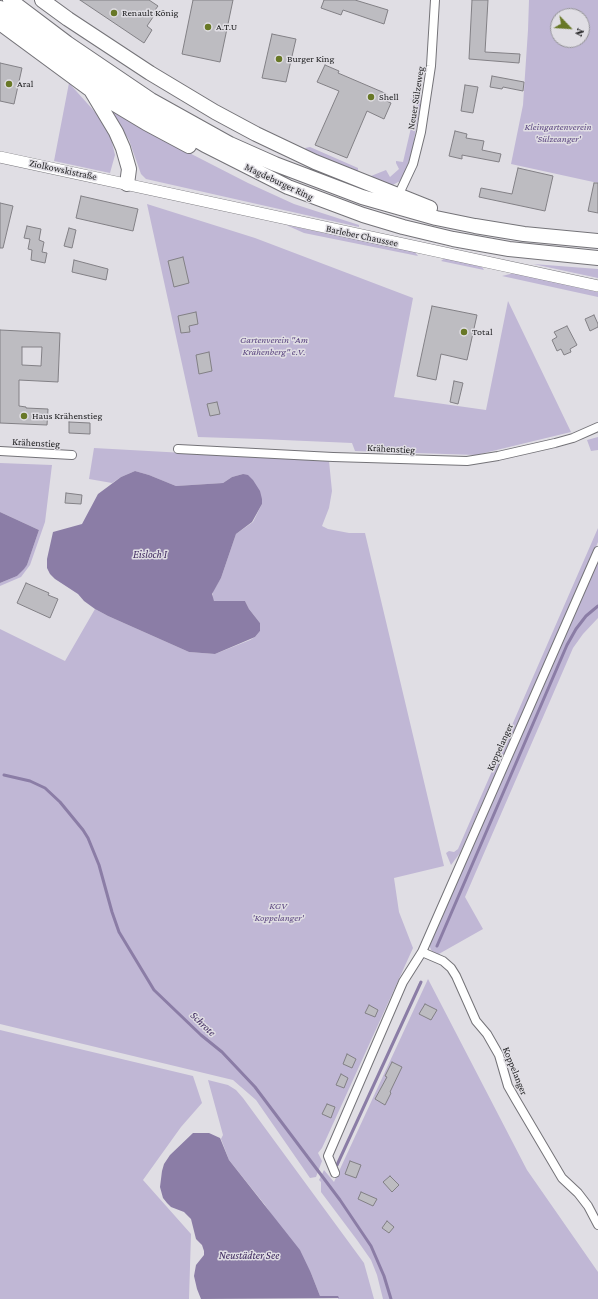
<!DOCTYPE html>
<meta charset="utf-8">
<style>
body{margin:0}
#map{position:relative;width:598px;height:1299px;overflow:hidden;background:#e0dee4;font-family:"Crimson Pro",serif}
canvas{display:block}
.north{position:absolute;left:550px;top:8px;width:40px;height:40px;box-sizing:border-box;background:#e0dee4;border:1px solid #959498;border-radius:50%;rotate:115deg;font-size:11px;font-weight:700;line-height:16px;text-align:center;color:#242426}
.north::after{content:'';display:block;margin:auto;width:14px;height:18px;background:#687826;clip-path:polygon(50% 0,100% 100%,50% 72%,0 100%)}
</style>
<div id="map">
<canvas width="598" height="1299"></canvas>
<div class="north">N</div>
</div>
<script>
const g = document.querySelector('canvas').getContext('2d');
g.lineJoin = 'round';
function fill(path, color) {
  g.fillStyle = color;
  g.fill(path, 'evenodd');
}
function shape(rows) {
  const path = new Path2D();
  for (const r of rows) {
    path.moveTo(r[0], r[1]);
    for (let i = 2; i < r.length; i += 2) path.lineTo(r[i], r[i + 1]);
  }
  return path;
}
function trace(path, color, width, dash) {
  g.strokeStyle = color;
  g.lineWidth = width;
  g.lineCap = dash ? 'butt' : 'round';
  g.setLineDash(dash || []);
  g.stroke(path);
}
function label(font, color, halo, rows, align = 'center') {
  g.font = font + ' "Crimson Pro",serif';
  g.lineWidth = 3;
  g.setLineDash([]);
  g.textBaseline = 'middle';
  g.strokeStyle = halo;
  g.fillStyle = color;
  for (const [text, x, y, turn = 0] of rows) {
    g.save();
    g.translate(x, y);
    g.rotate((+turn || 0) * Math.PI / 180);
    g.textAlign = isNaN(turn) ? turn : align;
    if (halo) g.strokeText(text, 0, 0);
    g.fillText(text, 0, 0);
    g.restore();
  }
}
const green = shape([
 [529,0,598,0,598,183,511,164,523,105,528,30],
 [558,16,582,16,582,40,558,40],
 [69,83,95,112,110,134,115,155,110,173,54,161],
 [418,97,421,101,412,151,404,176,400,181,391,186,373,181,371,176,386,170,390,177,399,169,396,163,396,161,403,162,417,102,410,99],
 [108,107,166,141,248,183,294,204,359,225,359,227,146,179,141,174,129,140],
 [310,147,358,168,358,171,353,172,308,152,305,148],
 [147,204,255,238,413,298,394,397,486,410,508,301,571,432,476,455,355,451,352,443,260,439,198,437],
 [286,225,415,252,418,256,304,233],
 [445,258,482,267,484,270,441,261],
 [533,264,598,269,598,278],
 [514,273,598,292,598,297,502,276],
 [598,437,598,450,591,451,587,440],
 [94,448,329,461,332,491,329,508,322,526,328,529,349,533,365,533,444,866,394,878,399,912,413,948,322,1148,318,1153,322,1161,316,1177,310,1178,256,1100,233,1080,0,1024,0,629,65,661,95,609,108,616,189,652,215,654,250,640,255,637,260,631,260,623,249,609,245,601,214,601,212,598,213,591,221,578,236,534,253,522,262,504,262,499,243,474,232,477,223,483,176,486,149,475,135,471,121,477,112,483,89,479],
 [0,463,52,465,45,522,30,565,21,577,0,586,0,583,17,576,27,565,39,530,0,512],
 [598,528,598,542,460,853,451,865,446,853,449,851,454,852,458,849],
 [598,557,598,618,583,634,573,648,465,897,483,929,437,955,431,950,429,944],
 [428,979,527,1170,598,1272,598,1299,383,1299,377,1275,371,1260,357,1240,321,1192,321,1182,319,1180,324,1170,334,1182],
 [0,1030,193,1076,202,1103,181,1127,143,1180,191,1234,189,1299,0,1299],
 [208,1080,228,1085,236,1090,243,1098,364,1263,374,1299,338,1299,338,1296,320,1296,311,1273,265,1205,229,1160,221,1139,223,1135]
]);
const water = shape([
 [135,471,149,475,176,486,223,483,232,477,243,474,248,475,253,480,260,491,262,499,262,504,252,522,236,534,221,578,212,594,214,601,245,601,249,609,260,623,260,631,255,637,215,654,189,652,108,616,95,609,84,601,78,594,55,579,50,574,47,568,47,559,53,532,82,524,98,494,121,477],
 [0,512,39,530,27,565,24,569,17,576,0,583],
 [193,1133,209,1133,220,1138,229,1160,300,1250,311,1273,320,1296,338,1296,339,1298,201,1299,197,1289,194,1276,196,1265,204,1255,204,1251,202,1245,196,1239,191,1219,184,1212,171,1207,167,1203,163,1198,160,1187,162,1171,164,1164,170,1155]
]);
const stream = shape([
 [4,775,30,781,45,788,60,802,83,830,88,838,99,865,112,912,119,932,154,990,201,1035,222,1052,255,1087,340,1200,371,1246,384,1276,391,1299],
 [437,946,567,645,576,629,586,616,598,606],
 [337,1165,421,982]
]);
const building = shape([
 [80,0,149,0,158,6,155,10,157,11,147,26,152,30,144,43,80,0],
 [193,0,233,0,220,62,182,54,193,0],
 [324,0,355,0,388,10,384,24,343,10,341,15,321,8,324,0],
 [472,0,488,0,485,52,520,54,519,63,469,59,472,0],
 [272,34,296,39,286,82,262,78,272,34],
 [0,63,22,68,14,104,0,101,0,63],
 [325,65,339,71,338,73,387,94,384,100,391,103,384,119,367,111,347,158,315,145,339,91,317,82,325,65],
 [492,76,524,82,523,91,503,87,502,89,490,87,492,76],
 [465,85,478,87,473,113,461,111,465,85],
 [455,131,467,134,466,138,484,141,482,150,501,154,499,162,462,155,462,159,449,156,455,131],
 [518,168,553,176,545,211,479,197,481,188,512,194,518,168],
 [594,183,598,183,598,213,588,211,594,183],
 [81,196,138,209,133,231,76,218,81,196],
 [0,203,13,206,3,248,0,248,0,203],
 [27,226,41,229,39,240,44,242,42,252,47,253,45,263,31,260,32,250,28,249,30,239,24,238,27,226],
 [69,228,76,230,72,248,64,246,69,228],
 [183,257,189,283,174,287,168,261,183,257],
 [74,260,108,269,106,280,72,272,74,260],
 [432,306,477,315,467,360,441,354,436,380,417,376,432,306],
 [196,312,198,324,189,326,190,332,181,333,178,316,196,312],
 [594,315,598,324,598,327,590,331,585,319,594,315],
 [567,326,577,345,570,349,571,352,564,355,561,349,557,351,552,340,557,337,554,332,567,326],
 [0,330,60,333,58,382,19,380,19,406,26,407,26,408,48,409,47,425,0,423,0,330],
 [22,347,42,347,41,366,22,365,22,347],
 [209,352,212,371,199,374,196,355,209,352],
 [454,381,463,383,458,404,450,402,454,381],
 [217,402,220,414,210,416,207,404,217,402],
 [69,422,90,423,90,434,69,433,69,422],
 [66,493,82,495,81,504,65,503,66,493],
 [26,583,49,593,48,595,58,599,50,618,17,603,26,583],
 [425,1004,437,1010,431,1020,419,1014,425,1004],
 [369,1005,378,1010,375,1017,365,1013,369,1005],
 [347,1054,356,1059,352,1068,343,1064,347,1054],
 [392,1062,402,1067,390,1092,391,1093,385,1105,375,1099,387,1077,385,1076,392,1062],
 [341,1074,348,1078,344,1088,336,1085,341,1074],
 [327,1104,335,1107,331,1118,322,1114,327,1104],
 [350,1161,361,1165,356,1178,345,1174,350,1161],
 [390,1176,399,1185,392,1192,383,1182,390,1176],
 [361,1192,377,1199,373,1206,358,1199,361,1192],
 [387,1221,394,1227,389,1233,382,1228,387,1221]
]);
const street = shape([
 [398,196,413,164,421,132,431,66,435,0],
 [178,449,333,457,467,461,498,456,555,443,573,438,598,427],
 [0,451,72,455],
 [422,952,443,961,451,968,456,976,476,1021,487,1034,499,1055,508,1086,516,1100,562,1178,578,1193,588,1206,598,1225],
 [335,1173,328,1156,403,982,422,952,598,551]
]);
const secondary = shape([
 [0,157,598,286]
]);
const highway = shape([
 [10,0,67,43,151,100,230,144,275,164,362,197,436,218,475,226,524,234,598,241],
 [42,0,68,19,150,73,215,112,256,134,315,162,430,208],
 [0,8,62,55,146,110,205,145,288,187,363,215,403,227,453,239,509,249,598,258],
 [0,23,91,90,146,123,189,146],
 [92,92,116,132,123,148,129,169,127,184]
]);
const markers = [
 [114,13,4,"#687826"],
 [208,27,4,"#687826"],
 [279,59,4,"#687826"],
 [9,84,4,"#687826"],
 [371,97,4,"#687826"],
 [464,332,4,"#687826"],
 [24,416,4,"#687826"]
];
const poiNames = [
 ["Renault König",122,13],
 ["A.T.U",216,27],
 ["Burger King",287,59],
 ["Aral",17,84],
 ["Shell",379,97],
 ["Total",472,332],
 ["Haus Krähenstieg",32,416]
];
const streetNames = [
 ["Neuer Sülzeweg",416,98,-81],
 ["Ziolkowskistraße",63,170,12],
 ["Magdeburger Ring",279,182,25],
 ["Barleber Chaussee",362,236,12],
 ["Krähenstieg",36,443,3],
 ["Krähenstieg",391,449,3],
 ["Koppelanger",500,747,-66],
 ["Koppelanger",515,1071,68]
];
const parkNames = [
 ["Kleingartenverein",558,127],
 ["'Sülzeanger'",558,139],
 ["Gartenverein \"Am",274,340],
 ["Krähenberg\" e.V.",274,352],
 ["KGV",278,906],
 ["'Koppelanger'",278,918]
];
const waterNames = [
 ["Eisloch I",150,555],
 ["Schrote",203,1024,44],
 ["Neustädter See",249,1256]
];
fill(green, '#c0b7d5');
fill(water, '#8b7da6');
trace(stream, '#8b7da6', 3);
fill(building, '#bdbcc1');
trace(building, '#828085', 1);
trace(street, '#747378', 10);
trace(secondary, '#747378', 12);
trace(highway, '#747378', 16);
trace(street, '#fff', 8);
trace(secondary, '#fff', 11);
trace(highway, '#fff', 14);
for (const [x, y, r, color] of markers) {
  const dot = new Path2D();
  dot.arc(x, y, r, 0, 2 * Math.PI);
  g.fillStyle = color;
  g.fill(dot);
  trace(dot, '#e0dee4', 1.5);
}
label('10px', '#242426', '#e0dee4', poiNames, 'left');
label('10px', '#242426', '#e0dee4', streetNames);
label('italic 10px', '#5e4982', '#e0dee4', parkNames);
label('italic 11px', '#3d275d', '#e0dee4', waterNames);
</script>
